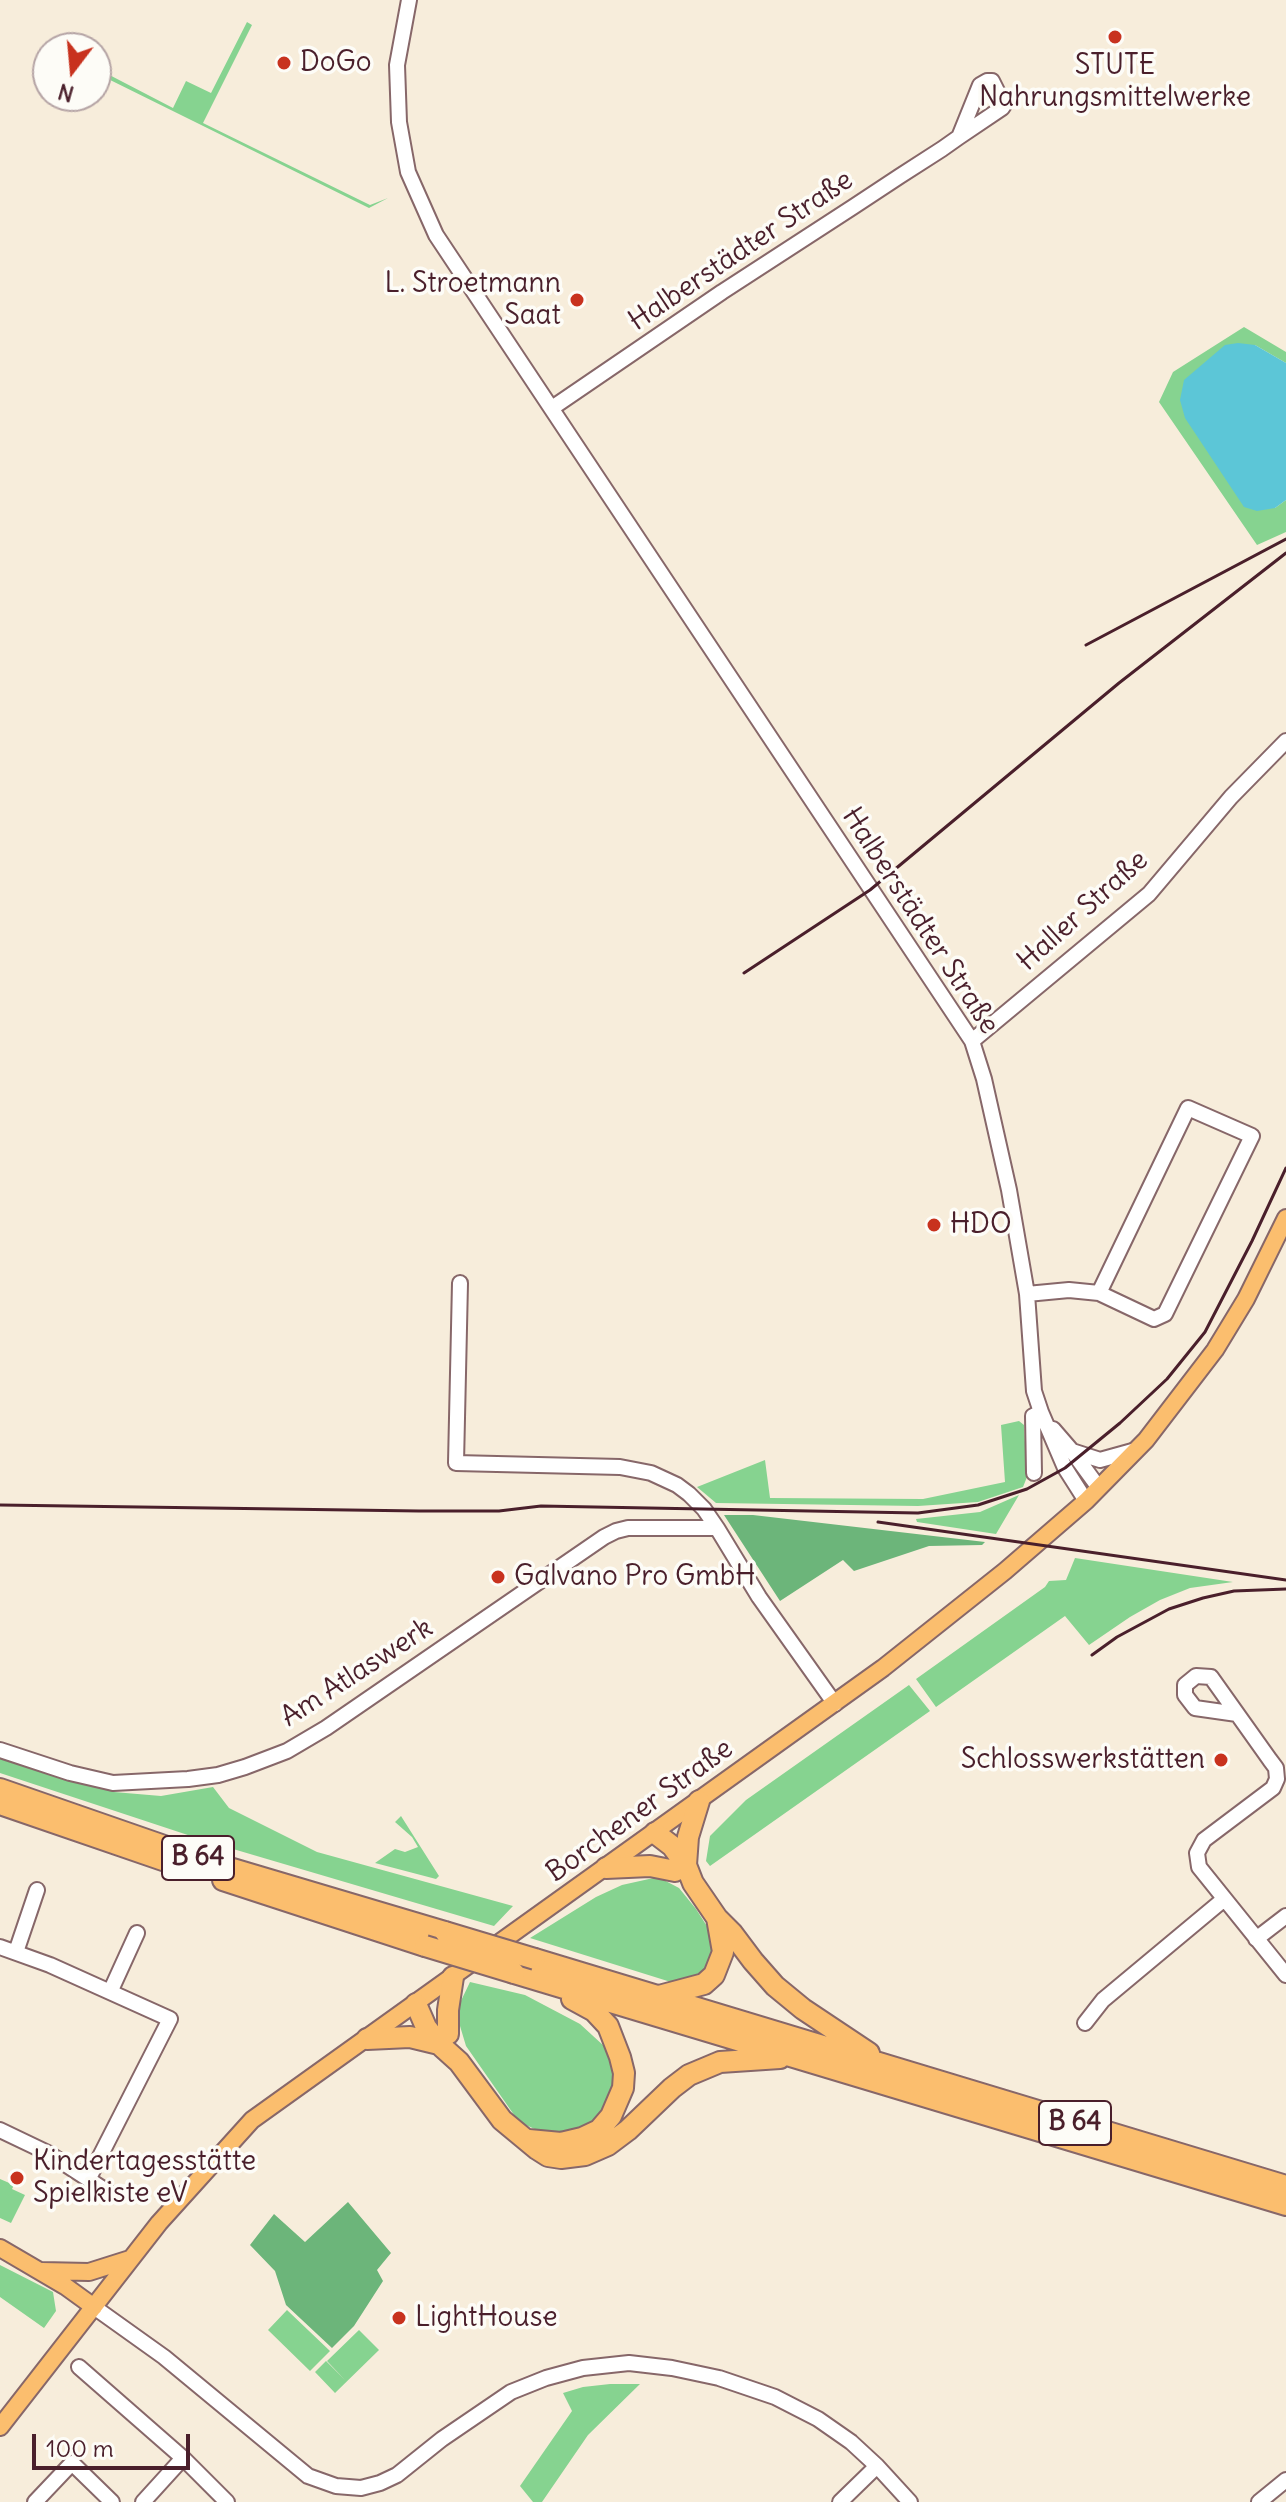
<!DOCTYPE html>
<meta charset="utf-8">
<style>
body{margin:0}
#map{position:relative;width:1286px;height:2502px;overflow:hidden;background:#f7eddb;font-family:Delius,sans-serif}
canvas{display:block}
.north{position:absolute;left:32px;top:32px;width:80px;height:80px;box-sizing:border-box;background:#fdfcf7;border:2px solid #b5a4a5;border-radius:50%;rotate:196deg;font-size:22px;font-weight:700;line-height:32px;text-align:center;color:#4a1f2b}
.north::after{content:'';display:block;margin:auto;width:28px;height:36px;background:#c8321e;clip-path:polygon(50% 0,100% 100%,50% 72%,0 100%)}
.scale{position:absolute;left:32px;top:2434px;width:158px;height:36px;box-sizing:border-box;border:4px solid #4a1f2b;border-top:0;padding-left:10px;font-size:24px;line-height:28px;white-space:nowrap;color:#4a1f2b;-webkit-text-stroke:6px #fdfcf7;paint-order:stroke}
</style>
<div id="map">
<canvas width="1286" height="2502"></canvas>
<div class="north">N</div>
<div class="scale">100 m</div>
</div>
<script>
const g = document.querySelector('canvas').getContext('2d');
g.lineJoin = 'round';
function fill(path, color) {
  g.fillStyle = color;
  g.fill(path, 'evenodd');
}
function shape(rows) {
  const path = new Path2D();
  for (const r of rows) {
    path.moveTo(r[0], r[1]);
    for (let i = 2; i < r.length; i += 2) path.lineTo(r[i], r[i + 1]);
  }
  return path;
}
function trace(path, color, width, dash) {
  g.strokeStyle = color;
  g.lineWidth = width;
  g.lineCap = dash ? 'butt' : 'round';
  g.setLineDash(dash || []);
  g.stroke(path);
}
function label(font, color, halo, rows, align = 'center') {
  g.font = font + ' Delius,sans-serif';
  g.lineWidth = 7;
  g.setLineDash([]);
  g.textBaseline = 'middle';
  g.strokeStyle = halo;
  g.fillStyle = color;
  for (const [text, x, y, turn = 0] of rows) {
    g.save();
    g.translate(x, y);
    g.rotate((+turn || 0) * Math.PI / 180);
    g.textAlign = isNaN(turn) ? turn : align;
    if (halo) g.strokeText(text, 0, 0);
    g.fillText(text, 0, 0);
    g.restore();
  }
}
const green = shape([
 [247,22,252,25,203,123,370,205,388,198,369,208,96,73,96,68,173,108,186,81,211,93],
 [1244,327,1286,352,1286,363,1255,345,1275,508,1286,500,1286,532,1257,545,1159,402,1173,372],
 [1019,1421,1024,1425,1027,1477,1023,1487,978,1502,918,1506,716,1503,697,1487,765,1460,770,1498,923,1499,1005,1482,1001,1425],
 [1019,1495,996,1534,917,1522,916,1519,980,1512],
 [1075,1558,1233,1582,1190,1588,1160,1600,1130,1617,1089,1645,1065,1616,936,1707,916,1679,1045,1587,1049,1581,1066,1580],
 [909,1685,930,1711,710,1866,706,1861,710,1836,746,1800],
 [0,1756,114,1792,161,1796,213,1787,229,1808,317,1852,513,1906,494,1926,206,1841,0,1773],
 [401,1816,439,1876,436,1879,375,1863,395,1849,405,1852,418,1847,412,1837,395,1822],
 [658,1877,679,1888,696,1909,712,1934,712,1953,709,1965,699,1975,674,1983,530,1938,596,1897,622,1885],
 [470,1982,525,1995,580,2024,604,2046,615,2075,613,2098,599,2117,580,2131,546,2134,519,2122,466,2046,460,2026,459,2005],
 [0,2179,14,2185,12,2189,25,2195,11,2223,0,2218],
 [0,2265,53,2292,56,2311,44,2328,0,2297],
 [287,2310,330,2351,310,2371,268,2330],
 [359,2330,379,2350,335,2393,315,2372,326,2361,345,2380,327,2361],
 [610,2384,640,2384,588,2435,542,2502,533,2502,520,2486,572,2411,563,2393,583,2387]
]);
const forest = shape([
 [724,1515,753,1515,985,1542,982,1545,929,1546,854,1571,843,1560,780,1601],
 [348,2202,391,2253,377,2270,383,2281,354,2326,332,2348,286,2305,275,2271,250,2245,274,2214,305,2242]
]);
const water = shape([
 [1238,343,1255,345,1286,363,1286,500,1275,508,1257,511,1244,507,1185,418,1180,400,1184,380,1225,345]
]);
const minor = shape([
 [409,0,397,65,399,122,408,172,436,235,972,1041,984,1079,1009,1190,1027,1294,1034,1391,1041,1412,1065,1468,1086,1501],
 [552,408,722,292,853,207,900,176,942,149,959,137,1002,108,1004,105,992,81,987,81,980,85,959,137],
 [972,1041,1149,894,1231,797,1286,741],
 [460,1283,456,1463,620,1467,651,1473,677,1485,689,1494,704,1509,717,1528],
 [1027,1294,1069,1290,1099,1293,1154,1319,1165,1314,1252,1136,1188,1108,1099,1293],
 [1053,1429,1072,1451,1099,1488],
 [1072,1451,1100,1460,1136,1450],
 [1034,1473,1033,1416,1041,1412],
 [1237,1714,1195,1708,1185,1695,1185,1685,1196,1676,1211,1677,1270,1760,1276,1768,1277,1779,1273,1788,1204,1840,1197,1853,1199,1867,1286,1975],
 [0,1750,70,1773,113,1783,188,1779,218,1775,245,1767,287,1751,326,1728,604,1537,616,1531,628,1528,717,1528,759,1597,835,1704],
 [1256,1939,1286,1916],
 [0,1947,50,1965,170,2019,89,2178],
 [16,1952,37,1890],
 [111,1990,137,1933],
 [1085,2023,1103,2000,1223,1900],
 [0,2130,48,2153,111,2194],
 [94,2307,164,2357,308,2476,336,2486,361,2488,380,2483,397,2475,442,2439,511,2392,546,2378,583,2368,629,2363,672,2368,719,2378,775,2397,818,2419,851,2442,877,2466,910,2502],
 [79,2367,183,2458,227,2502],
 [35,2502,72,2463,112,2502],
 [143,2502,183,2458],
 [840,2502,877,2466],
 [1259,2502,1286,2480]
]);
const major = shape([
 [0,2248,65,2286,94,2307],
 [42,2271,89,2272,130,2259],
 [0,2427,159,2223,252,2120,883,1668,1005,1571,1086,1501,1146,1440,1215,1350,1246,1299,1286,1218]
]);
const highway = shape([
 [0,1789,216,1864,445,1932],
 [0,1804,189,1869],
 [655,1833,672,1846,686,1865,693,1883,717,1918,732,1933,753,1961,775,1986,803,2009,869,2053],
 [686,1865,688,1837,699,1801],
 [606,1868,650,1866,675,1871],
 [223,1880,425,1946],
 [535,1959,1286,2186],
 [514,1973,1286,2205],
 [659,1996,704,1984,714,1975,723,1952,717,1918],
 [416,2004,426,2027,439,2044,459,2062,502,2120,537,2149,548,2156,561,2158,585,2155,608,2145,628,2130,672,2088,689,2075,720,2062,780,2058],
 [448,2034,448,2010,453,1977],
 [367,2039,410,2037,439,2044],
 [529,2140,561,2143,582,2138,599,2130,611,2116,623,2088,624,2073,620,2057,608,2026,594,2011,572,1999]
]);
const rail = shape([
 [1086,645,1286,539],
 [744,973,870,890,1119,683,1286,553],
 [0,1505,419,1511,499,1511,541,1506,918,1513,978,1505,1027,1489,1065,1468,1120,1423,1167,1379,1205,1332,1252,1241,1286,1168],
 [878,1522,1286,1580],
 [1092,1655,1117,1637,1169,1609,1203,1598,1234,1591,1286,1589]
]);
const highwayBridge = shape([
 [445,1932,535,1959],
 [425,1946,514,1973]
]);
const markers = [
 [1115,37,8,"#c8321e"],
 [284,63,8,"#c8321e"],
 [577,300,8,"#c8321e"],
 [934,1225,8,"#c8321e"],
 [498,1577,8,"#c8321e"],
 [1221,1760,8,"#c8321e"],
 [17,2178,8,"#c8321e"],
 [399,2318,8,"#c8321e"]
];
const shields = [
 [198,1858,72],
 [1075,2123,72]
];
const shieldNames = [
 ["B 64",198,1858],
 ["B 64",1075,2123]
];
const poiNames = [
 ["DoGo",300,63],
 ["STUTE",1115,66,"center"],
 ["Nahrungsmittelwerke",1115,98,"center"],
 ["L. Stroetmann",561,284,"right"],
 ["Saat",561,316,"right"],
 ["HDO",950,1225],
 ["Galvano Pro GmbH",514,1577],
 ["Schlosswerkstätten",1205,1760,"right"],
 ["Kindertagesstätte",33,2162],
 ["Spielkiste eV",33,2194],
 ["LightHouse",415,2318]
];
const streetNames = [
 ["Halberstädter Straße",741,251,-34],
 ["Haller Straße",1083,911,-42],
 ["Halberstädter Straße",920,921,57],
 ["Am Atlaswerk",357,1673,-33],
 ["Borchener Straße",640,1811,-36]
];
fill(green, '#86d390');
fill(forest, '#6cb57a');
fill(water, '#5cc6d7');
trace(minor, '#876769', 18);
trace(major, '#876769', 20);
trace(highway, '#876769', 24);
trace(minor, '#fff', 14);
trace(major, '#fbbe6e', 16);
trace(highway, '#fbbe6e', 20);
trace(rail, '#4a1f2b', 3);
trace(highwayBridge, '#876769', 24, []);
trace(highwayBridge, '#fbbe6e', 20);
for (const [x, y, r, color] of markers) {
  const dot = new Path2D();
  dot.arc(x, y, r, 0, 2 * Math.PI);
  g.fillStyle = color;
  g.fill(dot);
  trace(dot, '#fdfcf7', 3);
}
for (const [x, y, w] of shields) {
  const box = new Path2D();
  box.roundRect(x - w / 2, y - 22, w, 44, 6);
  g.fillStyle = '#fdfcf7';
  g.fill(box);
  trace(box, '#4a1f2b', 2);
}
label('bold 26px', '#4a1f2b', null, shieldNames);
label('28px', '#4a1f2b', '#fdfcf7', poiNames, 'left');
label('28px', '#4a1f2b', '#fdfcf7', streetNames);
</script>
